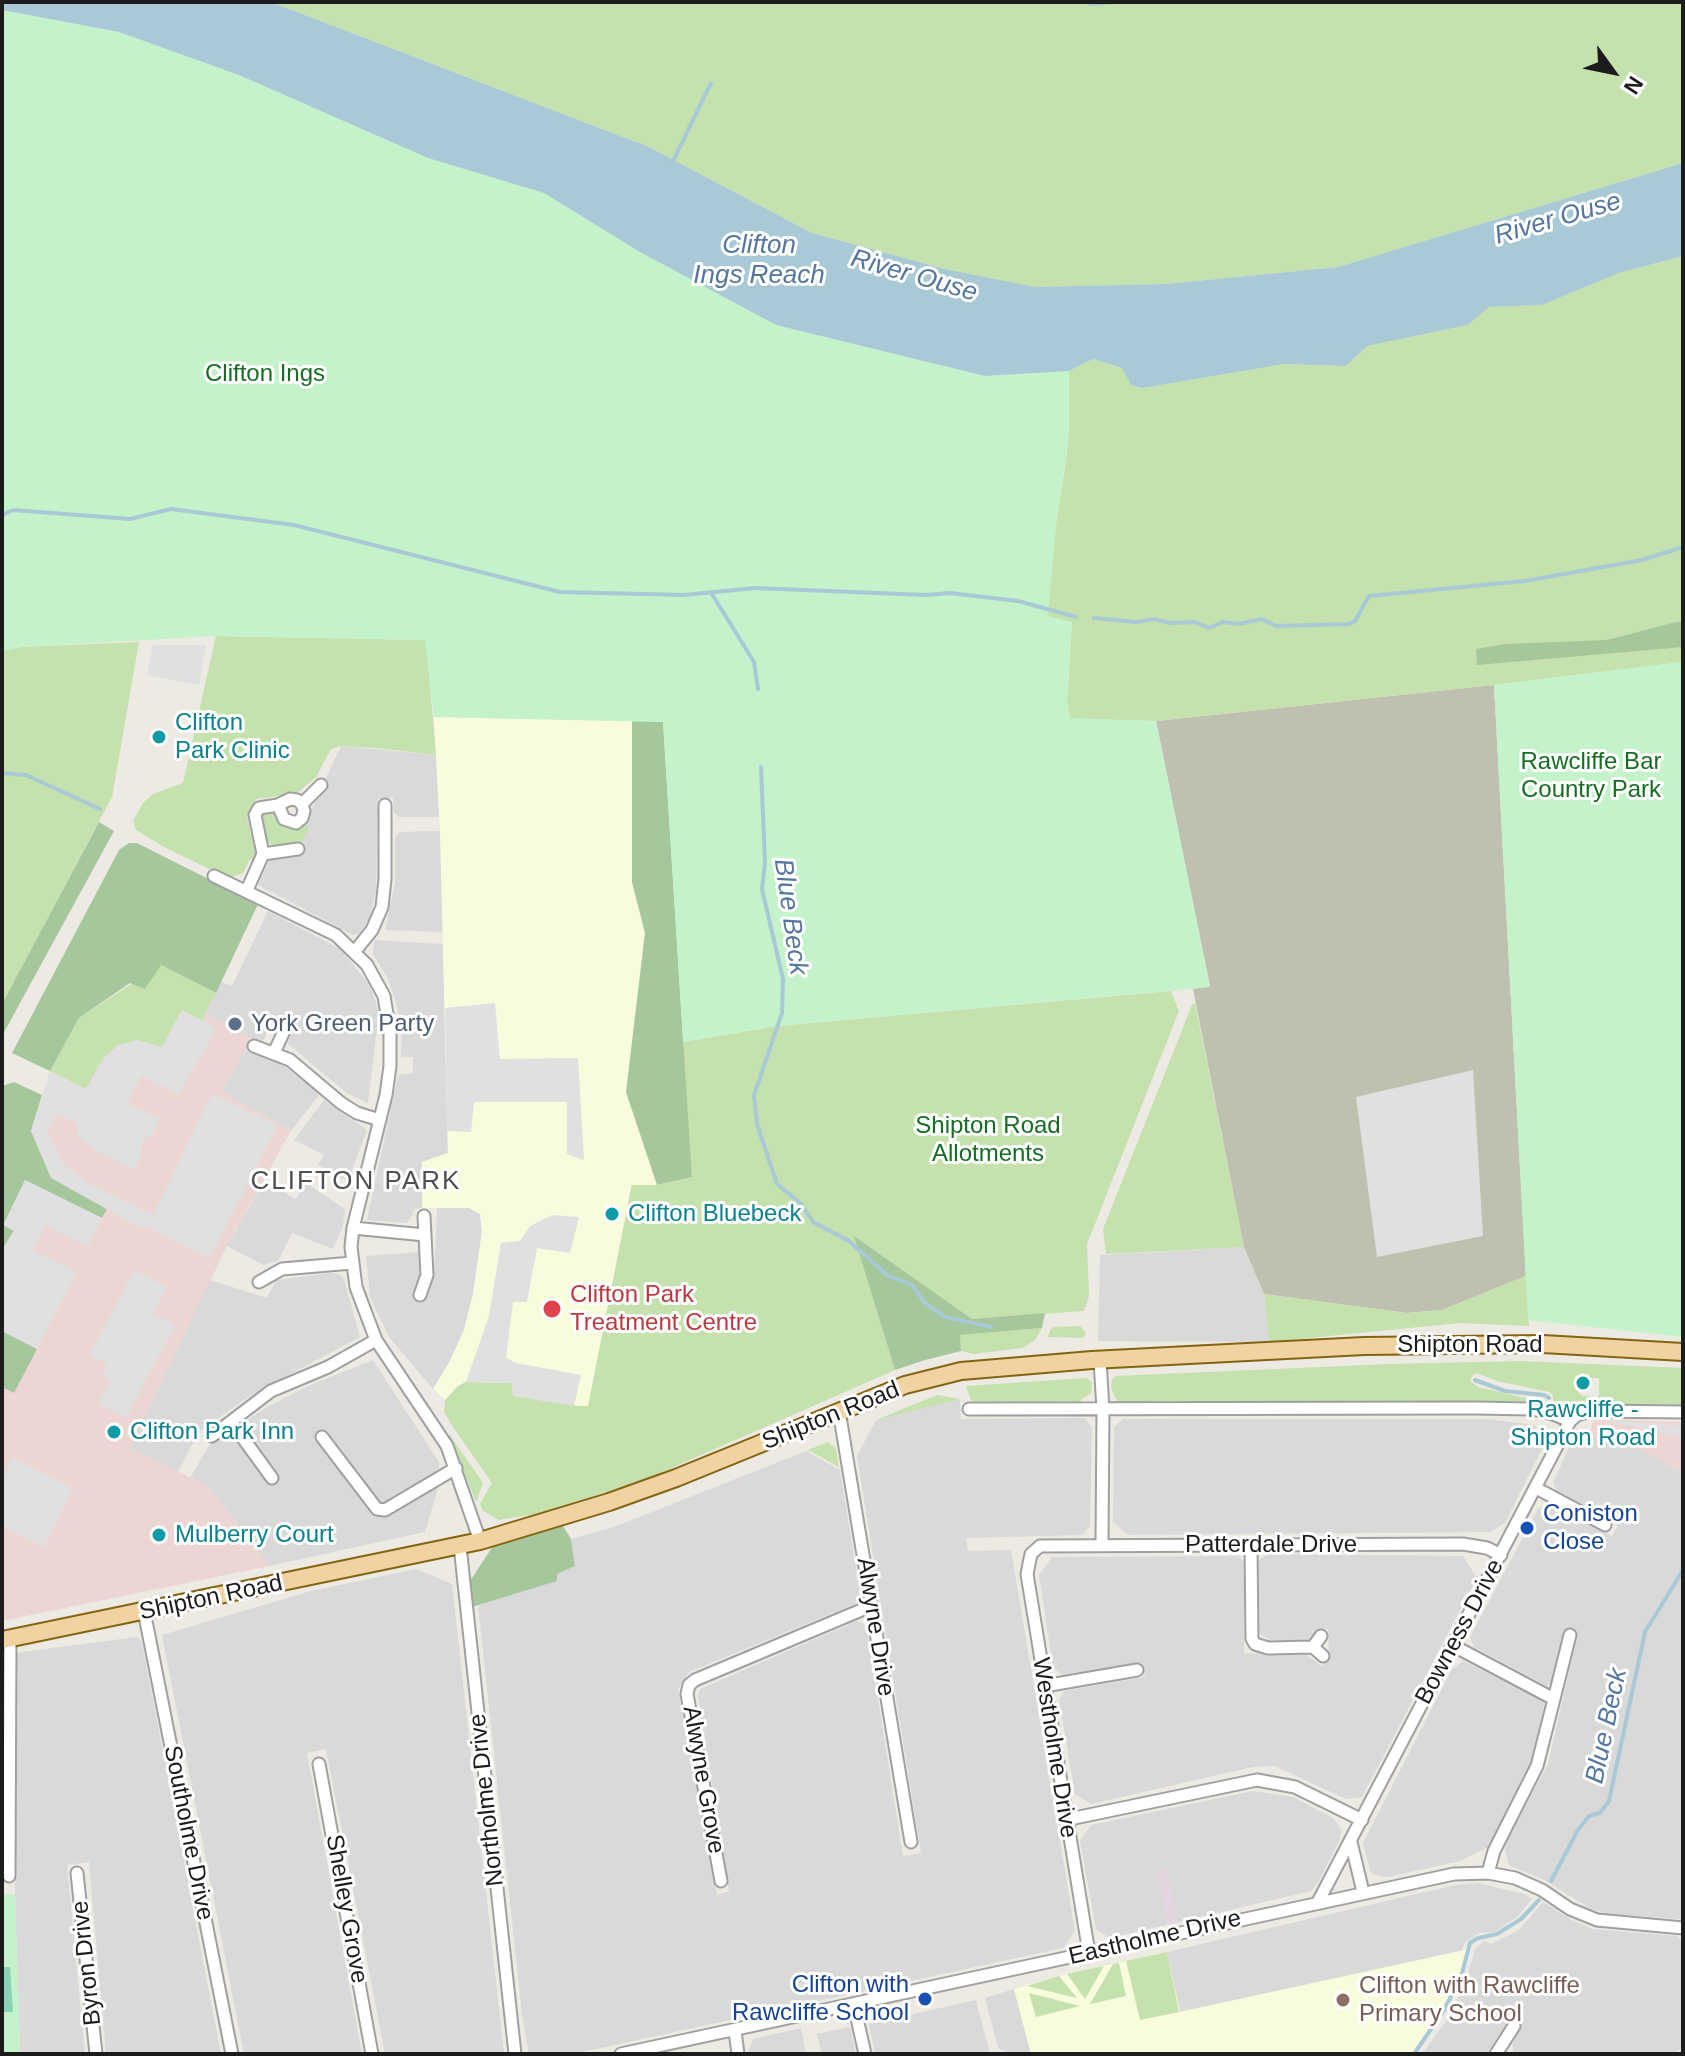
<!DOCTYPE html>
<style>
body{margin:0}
#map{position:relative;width:1685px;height:2056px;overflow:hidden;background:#eceae3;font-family:Arial,sans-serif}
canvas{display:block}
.frame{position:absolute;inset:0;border:4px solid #1c1c1c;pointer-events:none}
.north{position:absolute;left:1573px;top:32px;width:80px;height:80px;-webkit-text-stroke:6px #fff;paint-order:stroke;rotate:123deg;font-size:22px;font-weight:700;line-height:32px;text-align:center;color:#1c1c1c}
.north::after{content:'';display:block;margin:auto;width:28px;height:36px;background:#1c1c1c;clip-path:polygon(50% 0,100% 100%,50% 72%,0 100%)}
</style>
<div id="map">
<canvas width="1685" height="2056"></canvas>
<div class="frame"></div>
<div class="north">N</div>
</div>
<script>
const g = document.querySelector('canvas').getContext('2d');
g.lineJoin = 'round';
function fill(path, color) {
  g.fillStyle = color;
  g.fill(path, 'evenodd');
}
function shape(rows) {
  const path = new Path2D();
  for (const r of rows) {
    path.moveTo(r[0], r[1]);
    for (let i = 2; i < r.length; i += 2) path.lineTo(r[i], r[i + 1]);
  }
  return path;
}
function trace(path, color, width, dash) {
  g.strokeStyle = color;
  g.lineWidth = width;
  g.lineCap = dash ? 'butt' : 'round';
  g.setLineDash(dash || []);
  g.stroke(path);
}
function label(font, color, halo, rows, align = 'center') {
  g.font = font + ' Arial,sans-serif';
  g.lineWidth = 6;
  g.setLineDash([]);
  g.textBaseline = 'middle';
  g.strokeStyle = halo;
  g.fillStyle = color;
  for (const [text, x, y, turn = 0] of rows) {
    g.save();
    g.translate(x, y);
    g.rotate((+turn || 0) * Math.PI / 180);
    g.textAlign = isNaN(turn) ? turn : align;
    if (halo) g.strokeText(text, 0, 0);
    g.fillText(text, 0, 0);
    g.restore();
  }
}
const residential = shape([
 [341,746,436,755,439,817,399,817,394,812,393,798,378,799,376,890,370,917,360,933,353,935,258,885,270,858,290,855],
 [440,831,443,932,385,930,395,883,395,838,400,832],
 [268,911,340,949,370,985,379,1012,368,1103,348,1094,288,1044,292,1027,272,1019,264,1040,252,1039,206,1014,221,982,232,986],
 [374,940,443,944,448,1153,422,1162,422,1208,414,1209,411,1218,406,1223,367,1220,398,1075,413,1073,413,1057,401,1057,402,1030,395,999,388,979,373,954],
 [246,1050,279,1062,320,1094,291,1131,221,1091],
 [324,1100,367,1130,348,1181,318,1165,324,1155,294,1140],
 [264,1181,296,1199,306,1183,345,1209,343,1226,333,1249,292,1233,278,1261,263,1265,227,1246],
 [437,1207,469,1208,480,1214,482,1231,473,1294,464,1330,450,1361,433,1389,389,1337,370,1297,366,1256,419,1252,420,1278,434,1277],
 [1244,1247,1264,1294,1269,1342,1098,1341,1100,1255],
 [330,1273,339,1274,344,1279,360,1337,249,1396,198,1433,178,1472,129,1448,210,1280,267,1298,276,1280],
 [373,1360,439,1462,439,1485,425,1532,269,1566,208,1486,190,1478,210,1444,269,1406,308,1386],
 [960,1399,961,1419,1085,1418,1092,1428,1090,1526,1082,1535,966,1538,968,1551,1011,1550,1075,1931,1063,1948,573,2054,529,2054,522,2015,478,1605,557,1581,556,1574,575,1566,571,1539,614,1527,806,1451,840,1470,860,1591,855,1604,689,1672,678,1689,717,1895,729,1891,698,1696,700,1689,857,1621,863,1623,867,1630,903,1856,921,1853,857,1456,876,1420],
 [1123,1419,1487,1419,1535,1425,1544,1445,1505,1523,1490,1532,1128,1535,1113,1522,1114,1427],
 [1576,1433,1642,1450,1683,1473,1682,1919,1609,1914,1591,1909,1544,1880,1509,1865,1504,1846,1548,1764,1578,1632,1565,1630,1555,1679,1547,1686,1474,1647,1470,1637,1538,1509,1547,1504,1612,1536,1618,1525,1556,1490,1553,1482],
 [1267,1554,1463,1556,1477,1578,1362,1797,1346,1799,1275,1766,1253,1767,1091,1804,1075,1794,1059,1700,1064,1691,1145,1677,1142,1663,1063,1675,1053,1668,1039,1575,1052,1557,1239,1556,1244,1563,1244,1653,1306,1655,1322,1666,1329,1656,1328,1629,1319,1629,1313,1640,1270,1640,1260,1634,1258,1561],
 [416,1569,452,1584,504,2054,385,2054,326,1749,307,1753,362,2054,244,2054,162,1635,311,1591],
 [137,1637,142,1643,221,2054,106,2054,89,1862,67,1865,85,2054,20,2054,15,1894,13,1655,22,1652],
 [1463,1661,1545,1701,1533,1757,1488,1847,1460,1861,1388,1877,1374,1875,1370,1871,1363,1843,1452,1669],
 [1253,1791,1293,1797,1333,1818,1341,1829,1340,1839,1319,1881,1311,1891,1110,1938,1096,1929,1080,1841,1091,1825],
 [1478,1883,1524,1894,1532,1899,1518,1916,1495,1932,1479,1933,1464,1943,1462,1951,1179,2012,1167,1952,1455,1885],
 [1543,1902,1570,1919,1592,1929,1678,1936,1683,1943,1683,2047,1674,2054,1513,2054,1513,2042,1522,2026,1512,2018,1486,2054,1422,2054,1450,2016,1466,1981,1475,1949,1484,1941,1491,1944,1519,1930],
 [1014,1989,1031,2054,1012,2054,998,2048,985,1998],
 [976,2000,990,2054,875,2054,869,2024],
 [850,2027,856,2054,810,2054,821,2052,817,2034],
 [801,2028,806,2054,747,2054,753,2039]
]);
const commercial = shape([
 [206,1014,252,1039,222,1091,291,1131,227,1246,130,1448,208,1486,269,1566,2,1621,2,1228,50,1071,202,1020],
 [1601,1419,1683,1422,1683,1473,1642,1450,1589,1437,1593,1420]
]);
const industrial = shape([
 [1167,1869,1177,1923,1168,1925,1157,1871]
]);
const education = shape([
 [434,717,632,721,632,882,645,933,626,1092,657,1185,631,1185,588,1407,458,1386,445,1400,433,1389,450,1361,464,1330,473,1294,482,1231,480,1214,469,1208,422,1208,422,1162,448,1153,440,831],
 [1469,1949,1461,1977,1444,2010,1414,2054,1031,2054,1014,1989,1063,1975,1167,1952,1180,2012]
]);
const construction = shape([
 [1494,685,1526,1276,1442,1310,1407,1313,1264,1294,1244,1247,1193,989,1210,986,1156,721]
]);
const grass = shape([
 [271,2,1683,2,1683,163,1338,267,1166,284,1036,287,945,269,812,233,649,147],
 [1683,256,1683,662,1494,685,1156,721,1070,719,1067,702,1072,622,1047,617,1056,525,1067,453,1069,371,1093,359,1122,368,1131,385,1143,388,1284,364,1346,366,1367,346,1468,325,1489,307,1542,305,1619,273],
 [216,636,426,640,436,755,376,748,341,746,331,749,316,777,296,794,256,799,247,817,256,854,254,861,250,859,243,873,228,878,166,848,136,830,133,821,143,803,153,794,183,783],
 [139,642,112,797,2,1004,2,651,21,647],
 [272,809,285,828,296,827,302,823,309,827,300,845,275,847,267,842,261,834,258,817,262,810],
 [161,965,216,993,202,1021,182,1010,162,1047,137,1040,104,1057,86,1089,50,1071,79,1018],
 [1171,991,1179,1011,1087,1244,1089,1296,1084,1311,972,1319,855,1237,895,1370,651,1477,541,1513,499,1520,483,1511,480,1504,492,1483,451,1424,444,1412,445,1400,458,1386,466,1382,512,1383,574,1406,588,1406,632,1185,657,1185,692,1177,683,1042,777,1026],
 [1195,1003,1244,1247,1106,1254,1103,1229,1192,1005],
 [1526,1276,1529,1326,1460,1323,1269,1342,1264,1294,1407,1313,1442,1310],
 [1080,1326,1086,1333,1083,1338,1048,1337,1050,1330,1054,1327],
 [1042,1328,1035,1340,1023,1348,974,1354,961,1351,960,1335],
 [1521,1361,1683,1368,1683,1405,1599,1404,1599,1378,1575,1378,1575,1388,1582,1396,1590,1396,1589,1404,1553,1402,1553,1395,1549,1392,1497,1381,1477,1373,1473,1375,1470,1381,1478,1387,1538,1401,1122,1403,1117,1401,1111,1388,1112,1379,1116,1376,1389,1364],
 [1086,1378,1092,1382,1091,1393,1081,1400,1081,1403,978,1404,971,1400,966,1386],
 [937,1395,960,1399,876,1420],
 [449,1434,483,1483,476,1502],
 [828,1442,836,1449,839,1467,808,1450],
 [1167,1952,1179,2012,1140,2020,1126,1961],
 [1119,1963,1126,1996,1090,2004,1113,1964],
 [1104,1966,1085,1999,1067,1974],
 [1059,1976,1077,1998,1027,1986],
 [1029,1993,1080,2006,1036,2017]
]);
const forest = shape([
 [1676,622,1683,622,1683,647,1477,665,1476,649,1506,644,1607,640],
 [632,721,663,722,692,1177,657,1185,626,1092,645,933,632,882],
 [99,822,114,831,2,1036,2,1004],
 [129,843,137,843,258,904,216,993,161,965,145,989,130,983,79,1018,50,1071,12,1053,119,850],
 [14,1082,42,1095,31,1131,51,1177,107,1209,102,1218,25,1180,4,1225,14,1230,2,1250,2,1086],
 [854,1236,972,1319,1045,1313,1042,1328,960,1335,961,1351,925,1360,895,1370],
 [2,1331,37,1349,14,1393,2,1387],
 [563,1526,571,1539,575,1566,557,1574,557,1581,472,1607,468,1584,493,1546]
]);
const park = shape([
 [2,10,119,32,239,75,428,158,544,193,640,252,776,325,985,376,1069,371,1069,435,1056,525,1048,616,1072,622,1067,702,1070,718,1156,721,1210,987,777,1026,683,1042,663,722,434,717,425,640,216,636,21,647,2,651],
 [1683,662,1683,1337,1528,1320,1494,685],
 [15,1894,20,2054,2,2054,2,1895]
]);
const pitch = shape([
 [2,1967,10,1967,13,2012,2,2012]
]);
const parking = shape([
 [153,645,206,645,199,685,147,675],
 [495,1003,500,1059,578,1058,584,1160,567,1154,567,1102,474,1102,471,1132,447,1131,445,1008],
 [182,1010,213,1026,216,1031,179,1094,141,1076,128,1104,160,1119,153,1135,145,1138,141,1145,143,1152,135,1170,103,1155,81,1140,75,1123,57,1113,47,1132,63,1163,87,1183,153,1215,212,1094,278,1125,210,1258,148,1227,139,1227,51,1178,31,1131,50,1071,86,1089,104,1057,118,1045,137,1040,162,1047],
 [1473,1070,1483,1236,1377,1257,1356,1097],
 [25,1180,102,1218,89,1246,46,1226,33,1250,77,1272,37,1349,2,1331,2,1250,14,1231,3,1225],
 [552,1215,579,1217,570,1253,537,1248,527,1302,513,1302,506,1358,516,1363,581,1375,574,1406,513,1396,511,1383,466,1382,489,1316,501,1243,520,1241,530,1226],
 [134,1270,167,1287,153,1313,175,1325,126,1418,99,1404,111,1380,102,1375,108,1364,90,1355],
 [1601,1419,1682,1426,1681,1437,1650,1431],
 [13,1458,73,1488,44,1547,2,1526,2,1480]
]);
const water = shape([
 [2,2,271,2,649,147,812,233,945,269,1036,287,1166,284,1338,267,1683,163,1683,256,1619,273,1542,305,1489,307,1468,325,1367,346,1346,366,1284,364,1143,388,1131,385,1122,368,1093,359,1069,371,985,376,776,325,640,252,544,193,428,158,239,75,119,32,2,10]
]);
const stream = shape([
 [1090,4,1117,2],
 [672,163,711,83],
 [2,515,13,510,130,519,171,509,294,525,560,592,684,595,755,588,926,595,950,593,1018,601,1076,617],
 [712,594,754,662,758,689],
 [1094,618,1136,622,1155,619,1169,623,1195,622,1209,628,1223,622,1239,624,1262,619,1276,626,1349,624,1355,621,1369,596,1525,581,1642,560,1683,547],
 [761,767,765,863,762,889,783,979,782,1013,754,1095,757,1124,777,1184,801,1204,813,1222,849,1241,887,1275,912,1285,925,1303,945,1317,991,1327],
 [2,773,26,775,100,809],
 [1475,1380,1505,1391,1544,1395,1549,1398],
 [1551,1881,1578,1830,1589,1816,1600,1813,1609,1801,1645,1632,1683,1570],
 [1414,2054,1444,2010,1461,1977,1470,1943,1478,1938,1497,1934,1521,1919,1539,1900]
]);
const street = shape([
 [302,804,321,785],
 [263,854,298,849],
 [214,876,336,935,367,965,384,996,390,1032,390,1066,386,1095,353,1228,351,1247,356,1287,376,1340,447,1446,480,1541],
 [247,890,263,854,255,815,259,808,278,805,290,799,297,800,302,804,304,811,302,818,296,823,284,819,278,805],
 [355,951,372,930,382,907,385,879,385,805],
 [254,1046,290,1060,341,1103,357,1113,380,1120],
 [274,1053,284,1031],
 [353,1228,425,1235],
 [259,1282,282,1269,352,1263],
 [420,1295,427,1275,424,1216],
 [1100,1360,1103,1410,1102,1545],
 [969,1409,1475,1408,1532,1409,1553,1414,1570,1421],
 [839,1411,911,1842],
 [232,1423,272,1478],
 [212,1436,271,1391,328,1367,376,1340],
 [322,1437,377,1509,385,1510,456,1468],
 [1536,1488,1605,1525],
 [1251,1545,1252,1639,1255,1644,1268,1648,1313,1647,1323,1656],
 [460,1546,515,2054],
 [144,1611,232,2054],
 [1452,1645,1554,1699,1537,1766,1494,1851,1488,1873],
 [1313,1647,1321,1636],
 [1044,1686,1137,1670],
 [1554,1699,1570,1635],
 [319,1764,372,2054],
 [1065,1820,1257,1780,1295,1787,1362,1820],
 [1351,1842,1363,1892],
 [77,1873,96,2054],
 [9,1876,10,1639],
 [721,1881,687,1694,689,1685,695,1680,871,1606],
 [1318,1902,1570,1421,1577,1415,1590,1411,1683,1412],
 [1089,1953,1027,1574,1031,1554,1040,1546,1463,1544,1487,1548,1501,1555],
 [854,2005,865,2054],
 [735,2031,738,2054],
 [621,2054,1454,1874,1488,1873,1515,1878,1542,1890,1570,1909,1597,1920,1683,1928],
 [1496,2054,1514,2026]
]);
const primary = shape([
 [2,1640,480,1541,609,1502,676,1478,905,1385,961,1371,1092,1360,1364,1346,1543,1344,1683,1352]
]);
const markers = [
 [159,737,8,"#0f9aa8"],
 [235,1024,8,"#5c6f8a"],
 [612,1214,8,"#0f9aa8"],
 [552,1309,10,"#e0444e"],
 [1583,1383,8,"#0f9aa8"],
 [114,1432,8,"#0f9aa8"],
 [1527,1528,8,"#1a4fb4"],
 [159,1535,8,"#0f9aa8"],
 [925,1999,8,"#1a4fb4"],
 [1343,2000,8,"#8d6e63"]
];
const parkNames = [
 ["Clifton Ings",265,374],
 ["Rawcliffe Bar",1591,762],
 ["Country Park",1591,790],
 ["Shipton Road",988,1126],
 ["Allotments",988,1154]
];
const cultureNames = [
 ["Clifton",175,723],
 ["Park Clinic",175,751],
 ["Clifton Bluebeck",628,1214],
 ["Rawcliffe -",1583,1410,"center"],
 ["Shipton Road",1583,1438,"center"],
 ["Clifton Park Inn",130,1432],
 ["Mulberry Court",175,1535]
];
const serviceNames = [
 ["York Green Party",251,1024]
];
const healthNames = [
 ["Clifton Park",570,1295],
 ["Treatment Centre",570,1323]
];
const streetNames = [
 ["Shipton Road",1470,1345],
 ["Shipton Road",831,1416,-22],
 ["Patterdale Drive",1271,1545],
 ["Shipton Road",211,1598,-12],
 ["Alwyne Drive",875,1627,81],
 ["Bowness Drive",1460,1632,-62],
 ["Westholme Drive",1054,1748,81],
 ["Alwyne Grove",703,1780,80],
 ["Northolme Drive",487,1800,-96],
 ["Southolme Drive",188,1833,79],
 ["Shelley Grove",346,1909,80],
 ["Eastholme Drive",1155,1938,-13],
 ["Byron Drive",87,1963,-96]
];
const transitNames = [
 ["Coniston",1543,1514],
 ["Close",1543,1542],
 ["Clifton with",909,1985,"right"],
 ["Rawcliffe School",909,2013,"right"]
];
const educationNames = [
 ["Clifton with Rawcliffe",1359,1986],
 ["Primary School",1359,2014]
];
const waterNames = [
 ["River Ouse",1558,219,-16],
 ["Clifton",759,246],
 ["Ings Reach",759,276],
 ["River Ouse",914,276,16],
 ["Blue Beck",790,917,82],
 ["Blue Beck",1607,1726,-78]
];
const neighbourhoodNames = [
 ["CLIFTON PARK",356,1182]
];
fill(residential, '#dad9d9');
fill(commercial, '#ecd6d3');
fill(industrial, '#e5d5e1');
fill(education, '#f9fbdd');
fill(construction, '#bfc0af');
fill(grass, '#c4e1ae');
fill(forest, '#a6c79c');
fill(park, '#c4f2ca');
fill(pitch, '#89d3ba');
fill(parking, '#e0e0e0');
fill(water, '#a8c9d5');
trace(stream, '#a8c9d5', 4);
trace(street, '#a0a0a0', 15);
trace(primary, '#846410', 20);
trace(street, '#fff', 11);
trace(primary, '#f1d3a3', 16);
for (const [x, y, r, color] of markers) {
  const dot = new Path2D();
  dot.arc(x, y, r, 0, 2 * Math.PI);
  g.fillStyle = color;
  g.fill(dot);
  trace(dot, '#fff', 3);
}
label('24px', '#176d23', '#fff', parkNames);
label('24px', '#0d838f', '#fff', cultureNames, 'left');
label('24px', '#4e5e75', '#fff', serviceNames, 'left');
label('24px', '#be3a42', '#fff', healthNames, 'left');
label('24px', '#1c1c1c', '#fff', streetNames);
label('24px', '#164399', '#fff', transitNames, 'left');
label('24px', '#785e54', '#fff', educationNames, 'left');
label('italic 26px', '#5476a0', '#fff', waterNames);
g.letterSpacing = '2px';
label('26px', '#4f4f4f', '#fff', neighbourhoodNames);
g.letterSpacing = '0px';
</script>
